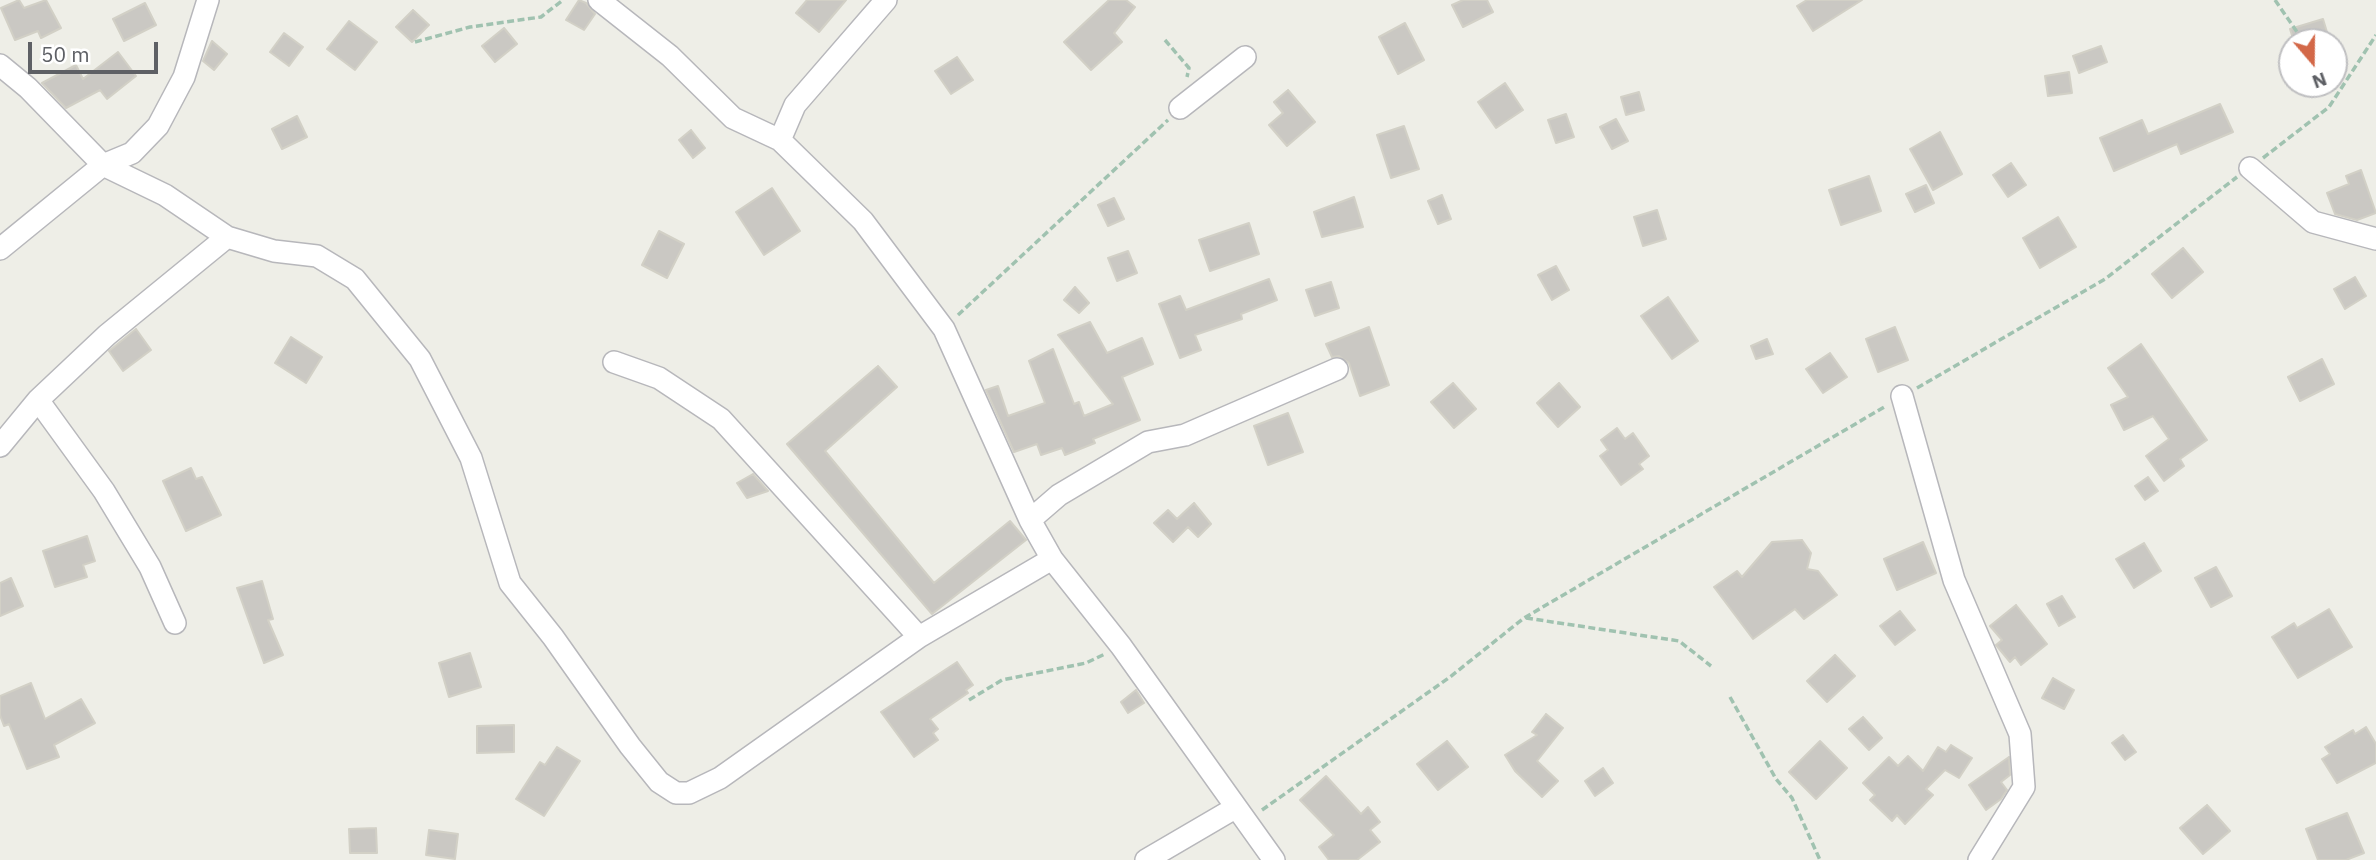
<!DOCTYPE html>
<style>
body{margin:0}
#map{position:relative;width:2376px;height:860px;overflow:hidden;background:#eeeee7;font-family:"IBM Plex Sans",sans-serif}
canvas{display:block}
.north{position:absolute;left:2278px;top:28px;width:70px;height:70px;box-sizing:border-box;background:#fff;border:2px solid #bfbfc1;border-radius:50%;rotate:160deg;font-size:19px;font-weight:700;line-height:28px;text-align:center;color:#5e6065}
.north::after{content:'';display:block;margin:auto;width:24px;height:32px;background:#d36848;clip-path:polygon(50% 0,100% 100%,50% 72%,0 100%)}
.scale{position:absolute;left:28px;top:42px;width:130px;height:32px;box-sizing:border-box;border:4px solid #5e6065;border-top:0;padding-left:9px;font-size:21px;line-height:24px;white-space:nowrap;color:#5e6065;-webkit-text-stroke:5px #fff;paint-order:stroke}
</style>
<div id="map">
<canvas width="2376" height="860"></canvas>
<div class="north">N</div>
<div class="scale">50 m</div>
</div>
<script>
const g = document.querySelector('canvas').getContext('2d');
g.lineJoin = 'round';
function fill(path, color) {
  g.fillStyle = color;
  g.fill(path, 'evenodd');
}
function shape(rows) {
  const path = new Path2D();
  for (const r of rows) {
    path.moveTo(r[0], r[1]);
    for (let i = 2; i < r.length; i += 2) path.lineTo(r[i], r[i + 1]);
  }
  return path;
}
function trace(path, color, width, dash) {
  g.strokeStyle = color;
  g.lineWidth = width;
  g.lineCap = dash ? 'butt' : 'round';
  g.setLineDash(dash || []);
  g.stroke(path);
}
const building = shape([
 [19,0,24,8,46,0,61,28,41,38,38,31,15,40,1,8,19,0],
 [579,0,586,3,595,14,584,30,566,20,579,0],
 [807,0,846,0,819,32,796,13,807,0],
 [1109,0,1126,0,1135,7,1114,33,1122,42,1091,70,1064,42,1109,0],
 [1463,0,1487,0,1493,12,1463,27,1452,5,1463,0],
 [1807,0,1862,0,1813,31,1797,6,1807,0],
 [145,3,156,25,124,41,113,19,145,3],
 [413,10,429,25,412,42,396,27,413,10],
 [2323,19,2330,42,2294,42,2290,29,2323,19],
 [349,21,377,42,355,70,327,49,349,21],
 [1405,23,1424,60,1398,74,1379,37,1405,23],
 [504,28,517,44,495,62,482,46,504,28],
 [284,33,303,47,289,66,270,52,284,33],
 [212,41,227,54,214,70,203,61,212,41],
 [2101,46,2107,62,2079,73,2073,56,2101,46],
 [118,52,136,76,107,99,100,90,66,108,42,83,76,65,83,79,118,52],
 [957,57,973,80,951,94,935,71,957,57],
 [2069,72,2072,93,2048,96,2045,76,2069,72],
 [1505,83,1523,110,1496,128,1478,102,1505,83],
 [1288,90,1315,122,1287,146,1269,125,1283,113,1274,102,1288,90],
 [1639,92,1644,110,1626,115,1621,97,1639,92],
 [2220,104,2233,132,2181,154,2177,144,2114,171,2100,138,2142,120,2148,134,2220,104],
 [1566,114,1574,137,1556,143,1548,120,1566,114],
 [297,116,307,137,282,149,272,129,297,116],
 [1616,119,1628,141,1612,149,1600,127,1616,119],
 [1404,126,1419,169,1391,178,1377,135,1404,126],
 [691,130,705,148,693,158,679,140,691,130],
 [1940,132,1962,174,1933,190,1910,149,1940,132],
 [2011,163,2026,185,2008,197,1993,175,2011,163],
 [2361,170,2376,213,2357,220,2335,214,2327,193,2349,184,2346,176,2361,170],
 [1869,176,1881,211,1841,225,1829,190,1869,176],
 [1926,185,1934,203,1915,212,1906,194,1926,185],
 [772,188,800,231,764,255,736,212,772,188],
 [1442,195,1451,219,1438,224,1428,201,1442,195],
 [1354,197,1363,227,1322,237,1314,212,1354,197],
 [1114,198,1124,219,1108,226,1098,205,1114,198],
 [1657,210,1666,239,1643,246,1634,217,1657,210],
 [2058,217,2076,247,2040,268,2023,238,2058,217],
 [1249,223,1259,254,1210,271,1199,240,1249,223],
 [659,231,684,244,667,278,642,265,659,231],
 [2183,248,2203,272,2172,298,2152,274,2183,248],
 [1128,251,1137,273,1117,281,1108,258,1128,251],
 [1556,266,1569,290,1552,300,1538,275,1556,266],
 [2355,277,2366,296,2345,309,2334,289,2355,277],
 [1269,279,1277,300,1241,314,1242,319,1195,335,1201,350,1180,358,1159,304,1180,296,1186,310,1269,279],
 [1331,282,1339,308,1315,316,1306,290,1331,282],
 [1075,287,1089,303,1079,313,1064,300,1075,287],
 [1668,297,1698,341,1672,359,1641,316,1668,297],
 [1090,322,1107,353,1142,338,1153,364,1122,377,1140,420,1093,439,1095,443,1065,455,1062,448,1041,455,1037,444,1014,452,986,390,998,386,1008,416,1045,403,1029,361,1053,349,1074,404,1079,402,1084,416,1113,404,1058,335,1090,322],
 [1369,327,1389,385,1360,396,1349,363,1339,356,1332,357,1326,344,1369,327],
 [1895,327,1908,360,1878,372,1866,339,1895,327],
 [136,329,151,350,123,371,109,351,136,329],
 [291,337,322,357,306,383,275,363,291,337],
 [1767,339,1773,354,1756,359,1751,346,1767,339],
 [2141,344,2207,440,2180,459,2184,466,2164,481,2146,456,2169,439,2153,416,2124,430,2111,405,2128,397,2108,368,2141,344],
 [1830,353,1847,377,1823,393,1806,369,1830,353],
 [2322,359,2334,384,2300,401,2288,377,2322,359],
 [878,366,897,387,825,451,934,583,1010,521,1026,540,932,614,787,444,878,366],
 [1453,383,1476,409,1454,428,1431,402,1453,383],
 [1559,383,1580,407,1558,427,1537,403,1559,383],
 [1288,413,1303,452,1268,465,1254,426,1288,413],
 [1617,428,1625,439,1633,433,1649,456,1639,464,1643,469,1621,485,1600,456,1608,450,1601,440,1617,428],
 [191,468,196,479,202,477,221,515,186,531,163,481,191,468],
 [753,474,768,491,747,498,737,483,753,474],
 [2148,477,2158,491,2145,500,2135,486,2148,477],
 [1194,503,1211,524,1198,537,1188,527,1173,542,1154,523,1168,510,1177,519,1194,503],
 [87,536,95,561,83,565,87,577,55,587,43,551,87,536],
 [1802,540,1811,553,1807,569,1818,571,1837,595,1804,619,1795,609,1753,639,1714,587,1737,571,1742,577,1772,542,1802,540],
 [1923,542,1936,573,1897,590,1884,559,1923,542],
 [2144,543,2161,571,2134,588,2116,559,2144,543],
 [2216,567,2232,596,2211,607,2195,578,2216,567],
 [11,578,23,606,0,616,0,583,11,578],
 [262,581,273,619,268,620,283,655,264,663,237,588,262,581],
 [2062,596,2075,617,2059,626,2047,604,2062,596],
 [2016,605,2047,644,2021,665,2015,657,2010,662,1996,645,2002,640,1990,626,2016,605],
 [2329,609,2352,647,2298,678,2272,637,2294,623,2297,628,2329,609],
 [1900,611,1915,630,1895,645,1880,626,1900,611],
 [470,653,481,687,449,697,439,663,470,653],
 [1835,655,1855,676,1827,702,1807,681,1835,655],
 [957,662,973,685,966,690,968,693,930,719,938,729,933,733,938,740,914,757,881,712,957,662],
 [2053,678,2074,690,2064,709,2042,698,2053,678],
 [31,683,45,719,81,699,95,723,54,745,59,757,27,769,9,724,4,726,0,715,0,696,31,683],
 [1136,690,1144,703,1128,713,1121,702,1136,690],
 [1546,714,1563,728,1537,761,1558,781,1542,797,1515,771,1505,755,1537,735,1532,732,1546,714],
 [1863,717,1882,738,1869,750,1849,729,1863,717],
 [514,725,514,752,477,753,477,726,514,725],
 [2366,727,2376,744,2376,763,2337,783,2322,759,2330,754,2325,747,2353,730,2355,734,2366,727],
 [2123,735,2136,752,2125,760,2112,743,2123,735],
 [1447,741,1468,767,1438,790,1417,764,1447,741],
 [1820,741,1847,768,1816,799,1789,772,1820,741],
 [1951,745,1972,758,1959,778,1945,770,1926,789,1933,795,1905,824,1897,815,1892,821,1870,800,1875,795,1863,783,1889,757,1898,766,1908,756,1923,771,1938,747,1946,752,1951,745],
 [557,747,580,761,544,816,516,799,540,762,545,765,557,747],
 [2009,757,2010,775,2001,782,2007,790,2001,799,1986,810,1969,785,2009,757],
 [1603,768,1613,783,1595,796,1585,781,1603,768],
 [1326,776,1361,814,1368,807,1380,822,1370,830,1380,842,1357,860,1329,860,1319,847,1334,835,1300,800,1326,776],
 [2207,805,2230,831,2203,854,2180,828,2207,805],
 [2347,813,2364,853,2346,860,2318,860,2306,829,2347,813],
 [376,828,377,853,350,853,349,829,376,828],
 [429,830,458,834,455,859,426,855,429,830]
]);
const path = shape([
 [2275,0,2304,42],
 [1165,40,1189,68,1187,77],
 [415,42,470,27,541,17,563,0],
 [2331,84,2338,94],
 [2263,158,2329,107,2376,35],
 [958,315,1168,120],
 [1917,388,2105,279,2237,177],
 [1526,618,1679,641,1711,666],
 [1730,697,1776,779,1792,798,1820,860],
 [969,700,1002,680,1086,663,1105,654],
 [1262,810,1450,677,1524,618,1886,406]
]);
const minor = shape([
 [599,0,670,56,733,118,780,140,863,221,944,329,1030,520,1052,559,1121,646,1274,860],
 [0,65,28,88,103,165,165,195,227,237,274,251,317,256,355,279,420,359,471,458,510,583,553,637,630,746,659,782,676,793,689,793,720,778,919,637,1052,559],
 [1180,108,1245,57],
 [780,140,795,105,886,0],
 [2250,168,2313,222,2376,239],
 [0,249,103,165,132,153,158,126,184,77,208,0],
 [614,362,659,378,721,419,919,637],
 [1902,396,1954,580,2020,734,2024,787,1979,860],
 [38,400,104,491,150,567,175,623],
 [0,446,38,400,107,335,227,237],
 [1030,520,1059,495,1148,442,1185,435,1337,369],
 [1146,860,1235,808]
]);
fill(building, '#cac8c3');
trace(building, '#d2d0c6', 2);
trace(minor, '#b7b7bb', 24);
trace(path, '#a0c2b0', 3.5, [7, 3.5]);
trace(minor, '#fff', 21);
</script>
